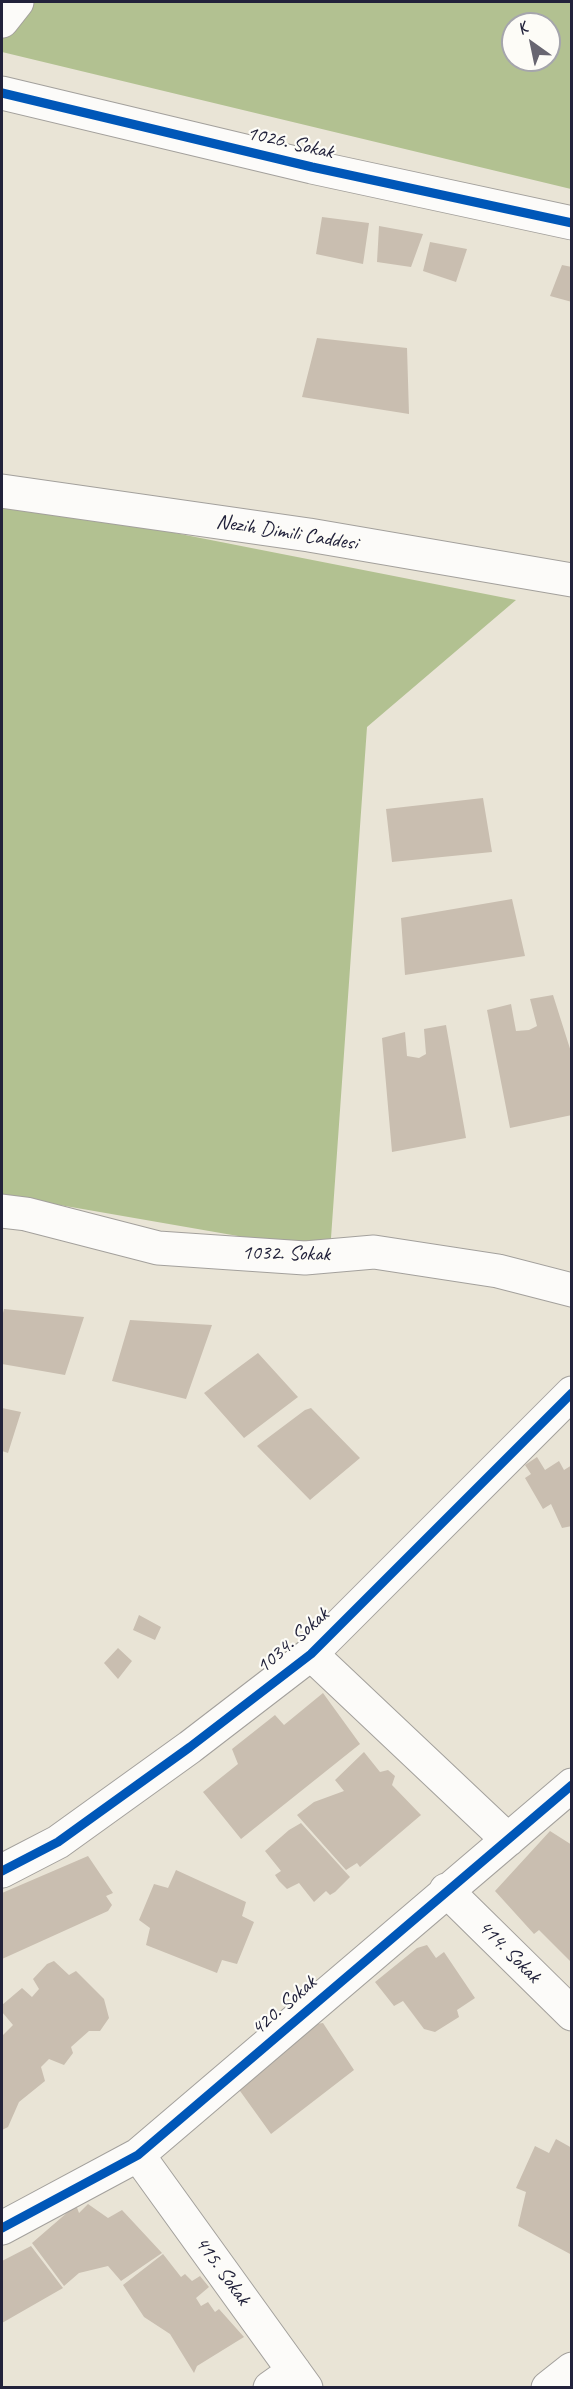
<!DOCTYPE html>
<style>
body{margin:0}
#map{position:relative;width:573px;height:2389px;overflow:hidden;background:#e9e4d6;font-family:Caveat,sans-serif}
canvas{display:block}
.frame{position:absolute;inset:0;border:3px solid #22223b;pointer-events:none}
.north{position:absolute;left:501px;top:12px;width:60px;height:60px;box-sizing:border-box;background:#fdfcf7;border:2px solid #a5a5ac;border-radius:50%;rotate:327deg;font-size:16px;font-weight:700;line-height:24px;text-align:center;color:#22223b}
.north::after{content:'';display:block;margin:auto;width:21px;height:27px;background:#686671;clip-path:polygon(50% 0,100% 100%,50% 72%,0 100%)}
</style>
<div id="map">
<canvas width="573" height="2389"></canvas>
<div class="frame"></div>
<div class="north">K</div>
</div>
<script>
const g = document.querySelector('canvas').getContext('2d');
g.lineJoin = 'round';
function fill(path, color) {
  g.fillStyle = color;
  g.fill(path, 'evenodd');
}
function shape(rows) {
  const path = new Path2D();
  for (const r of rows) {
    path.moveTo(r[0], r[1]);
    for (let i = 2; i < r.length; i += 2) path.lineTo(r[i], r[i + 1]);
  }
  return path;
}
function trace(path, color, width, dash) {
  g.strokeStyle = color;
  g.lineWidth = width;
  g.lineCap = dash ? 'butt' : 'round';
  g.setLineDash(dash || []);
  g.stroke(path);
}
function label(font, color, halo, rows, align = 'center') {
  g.font = font + ' Caveat,sans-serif';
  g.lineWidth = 4.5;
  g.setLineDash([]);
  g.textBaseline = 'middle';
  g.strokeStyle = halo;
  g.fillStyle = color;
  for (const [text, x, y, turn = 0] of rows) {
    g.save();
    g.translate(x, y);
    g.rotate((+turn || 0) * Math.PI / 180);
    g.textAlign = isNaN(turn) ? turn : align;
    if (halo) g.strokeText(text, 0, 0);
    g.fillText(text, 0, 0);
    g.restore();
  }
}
const forest = shape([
 [16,2,571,2,571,189,2,52,2,22],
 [513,24,549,24,549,60,513,60],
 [2,499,516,600,367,727,330,1252,2,1195]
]);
const building = shape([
 [322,217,369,223,363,264,316,254],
 [379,226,423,234,411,267,377,262],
 [430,242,467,249,456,282,423,271],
 [562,265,572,267,572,302,550,296],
 [317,338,407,348,409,414,302,397],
 [483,798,492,852,392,862,386,809],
 [512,899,525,956,405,975,401,918],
 [553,995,572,1055,572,1115,510,1128,487,1010,511,1004,516,1031,529,1030,537,1026,530,999],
 [446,1025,466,1138,392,1152,382,1038,405,1032,407,1056,419,1058,426,1054,424,1029],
 [4,1309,84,1317,65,1375,2,1364,2,1317],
 [130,1320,212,1325,186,1399,112,1381],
 [258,1353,298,1397,244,1438,204,1393],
 [2,1408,21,1412,8,1453,2,1451],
 [311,1408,360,1458,310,1500,257,1446,305,1410],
 [537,1457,545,1470,559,1461,564,1470,572,1465,572,1526,562,1528,551,1504,543,1509,525,1478,531,1474,525,1465],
 [139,1615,161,1627,155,1640,133,1630],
 [118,1648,132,1661,118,1679,104,1663],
 [323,1693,360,1744,241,1839,203,1792,238,1764,232,1749,275,1715,284,1725],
 [364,1752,380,1772,388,1770,395,1776,392,1785,421,1815,360,1867,357,1863,346,1870,297,1815,314,1802,344,1791,335,1780],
 [301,1823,350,1877,335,1892,330,1895,326,1891,314,1902,299,1883,287,1889,279,1881,275,1875,281,1871,265,1851,289,1830],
 [550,1831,572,1845,570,1961,539,1930,534,1934,495,1891],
 [88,1856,113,1893,106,1896,112,1905,108,1911,2,1959,2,1893],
 [176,1870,246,1902,242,1916,254,1922,237,1964,222,1960,217,1973,146,1945,150,1928,139,1920,154,1884,168,1888],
 [427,1945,436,1958,444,1952,475,1998,457,2010,459,2017,435,2032,424,2029,403,2001,394,2006,375,1982,417,1948],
 [54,1961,69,1975,76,1971,104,1999,109,2018,100,2031,89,2031,71,2047,73,2053,64,2065,49,2059,41,2067,45,2081,19,2102,8,2127,2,2130,2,2036,13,2025,2,2012,2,2005,22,1988,32,1997,39,1989,33,1979,47,1964],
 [323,2023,354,2070,271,2134,235,2084,316,2024],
 [556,2139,572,2148,572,2255,518,2226,526,2192,516,2188,535,2146,549,2153],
 [88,2204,108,2218,122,2210,162,2253,121,2281,108,2266,79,2273,64,2286,32,2243,76,2205,79,2213],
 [31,2246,63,2288,2,2323,2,2261],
 [163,2254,181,2277,185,2274,192,2281,200,2276,209,2287,196,2298,201,2306,208,2302,215,2312,219,2309,244,2337,197,2366,194,2373,170,2334,144,2317,123,2285]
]);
const minor = shape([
 [2,21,17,2],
 [2,93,312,167,572,223],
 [2,491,309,535,572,580],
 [2,1211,26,1214,158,1248,305,1258,374,1252,498,1271,572,1290],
 [311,1654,508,1840],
 [2,1871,58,1842,190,1747,311,1654,572,1393],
 [446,1890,572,2014],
 [138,2155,306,2388],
 [2,2228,138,2155,572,1785],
 [270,2388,294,2371],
 [548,2388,572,2369]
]);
const cycleway = shape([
 [2,93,312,167,572,223],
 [2,1871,58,1842,190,1747,311,1654,572,1393],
 [2,2228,138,2155,572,1785]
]);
const streetNames = [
 ["1026. Sokak",290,143,13],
 ["Nezih Dimili Caddesi",287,533,9],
 ["1032. Sokak",286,1254,1],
 ["1034. Sokak",293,1641,-41],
 ["414. Sokak",509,1952,45],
 ["420. Sokak",284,2006,-41],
 ["415. Sokak",222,2271,54]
];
fill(forest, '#b2c191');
fill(building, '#c9beb0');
trace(minor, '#a3a09c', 35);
trace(minor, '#fcfbf9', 33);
trace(cycleway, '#0057b8', 9);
label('21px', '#22223b', '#fdfcf7', streetNames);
</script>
